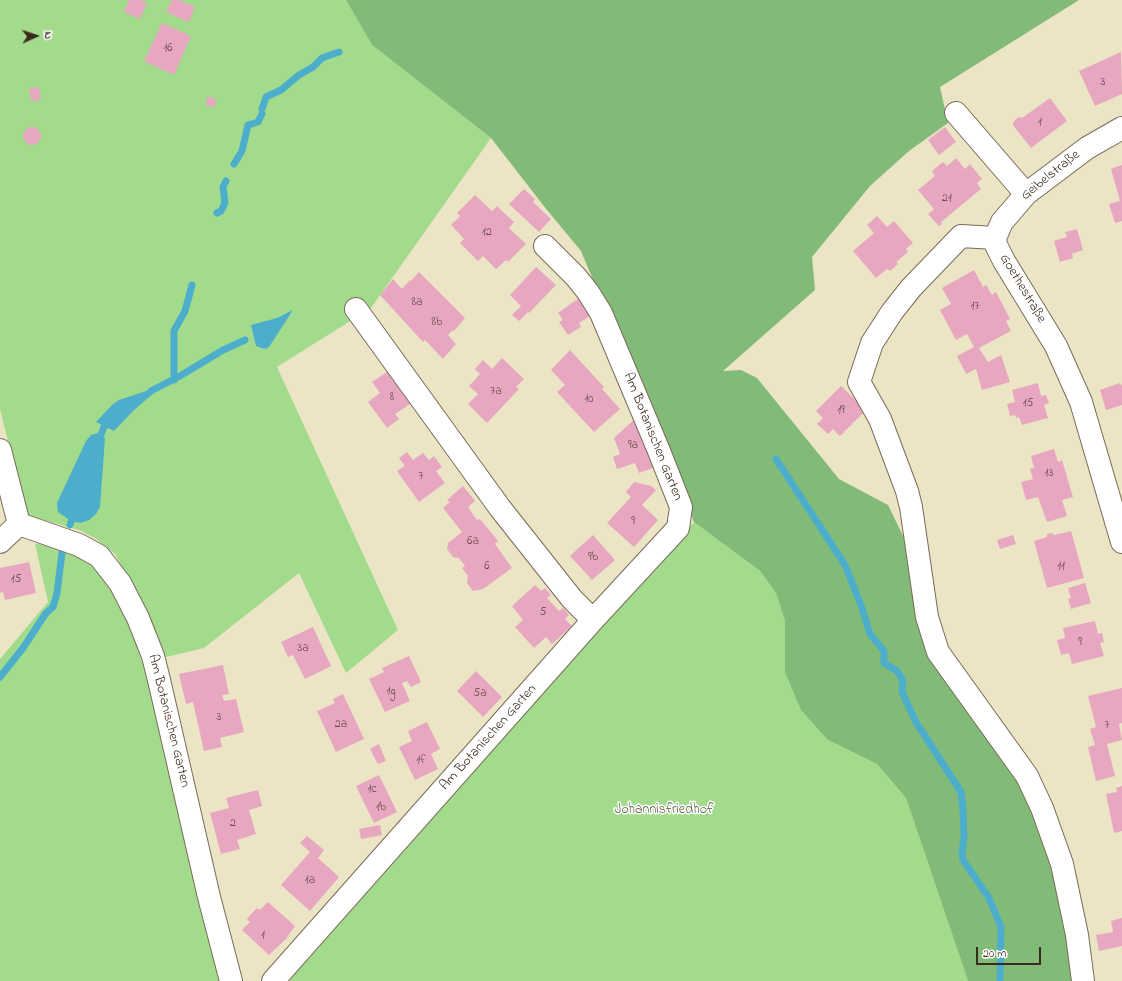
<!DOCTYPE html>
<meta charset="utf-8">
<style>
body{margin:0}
#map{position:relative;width:1122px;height:981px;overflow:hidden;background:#ebe5c5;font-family:"Indie Flower",sans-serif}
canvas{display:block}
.north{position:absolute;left:16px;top:16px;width:40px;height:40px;-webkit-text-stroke:3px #fff;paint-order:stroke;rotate:87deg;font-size:11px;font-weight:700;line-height:16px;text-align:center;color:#3b2a1e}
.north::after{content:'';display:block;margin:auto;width:14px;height:18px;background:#3b2a1e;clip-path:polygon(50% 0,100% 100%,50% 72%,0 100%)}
.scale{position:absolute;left:976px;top:947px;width:65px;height:18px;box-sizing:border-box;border:2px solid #3b2a1e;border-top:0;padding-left:5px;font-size:12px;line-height:14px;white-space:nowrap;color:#3b2a1e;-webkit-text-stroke:3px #fff;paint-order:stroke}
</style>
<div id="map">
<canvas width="1122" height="981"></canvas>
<div class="north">N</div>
<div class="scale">20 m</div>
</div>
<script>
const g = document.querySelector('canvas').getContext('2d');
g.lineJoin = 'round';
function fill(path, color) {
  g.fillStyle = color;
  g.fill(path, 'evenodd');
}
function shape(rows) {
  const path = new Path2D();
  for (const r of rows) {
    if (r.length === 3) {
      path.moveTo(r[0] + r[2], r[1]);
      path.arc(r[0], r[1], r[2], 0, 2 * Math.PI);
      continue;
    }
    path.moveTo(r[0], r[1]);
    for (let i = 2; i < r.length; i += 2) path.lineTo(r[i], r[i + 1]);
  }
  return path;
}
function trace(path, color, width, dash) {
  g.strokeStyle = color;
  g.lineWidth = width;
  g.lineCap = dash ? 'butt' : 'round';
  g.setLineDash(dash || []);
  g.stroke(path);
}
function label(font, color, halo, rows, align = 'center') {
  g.font = font + ' "Indie Flower",sans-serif';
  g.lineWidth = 3;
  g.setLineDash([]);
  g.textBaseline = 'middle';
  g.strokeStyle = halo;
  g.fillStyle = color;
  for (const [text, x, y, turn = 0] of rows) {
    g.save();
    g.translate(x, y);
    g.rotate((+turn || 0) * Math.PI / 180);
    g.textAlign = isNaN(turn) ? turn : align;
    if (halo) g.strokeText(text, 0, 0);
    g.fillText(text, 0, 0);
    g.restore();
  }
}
const green = shape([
 [0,0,346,0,372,45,491,138,371,308,277,367,398,630,346,673,299,573,204,648,166,657,150,621,115,554,95,538,79,530,26,515,0,409],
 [694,522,760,571,776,593,785,621,785,672,828,740,877,764,906,798,968,981,283,981],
 [46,543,73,553,99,570,129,622,150,686,220,981,0,981,0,659,48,602,35,544]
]);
const forest = shape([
 [346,0,1079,0,940,87,948,123,909,151,870,186,812,257,815,290,723,371,741,370,757,378,839,479,888,505,908,546,944,650,1035,770,1091,981,968,981,906,798,877,764,828,740,801,710,785,672,785,621,776,593,760,571,694,522,581,251,547,210,491,138,372,45]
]);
const water = shape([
 [293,310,269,347,265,349,256,346,251,325,277,318],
 [158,387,155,392,134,410,114,431,96,422,112,405,119,400],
 [98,433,105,438,100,507,96,514,89,520,81,523,71,521,58,512,57,503,86,441,91,435]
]);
const stream = shape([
 [262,109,266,97,281,90,299,75,313,67,322,58,339,52],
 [234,164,242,151,248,125,258,122,262,114],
 [217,213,221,211,225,203,223,187,226,181],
 [174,380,174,331,185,311,192,285],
 [151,391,180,376,223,350,245,340],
 [98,442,104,427,110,420],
 [776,459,845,565,861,605,870,634,884,651,884,663,897,671,903,680,902,692,916,722,961,792,963,810,964,838,962,853,963,860,989,898,1001,927,1000,981],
 [70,525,74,513],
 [0,677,23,648,46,613,53,607,57,593,62,553]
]);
const building = shape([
 [129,0,141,0,147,3,140,19,124,12],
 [172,0,179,0,195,7,189,22,166,12],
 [162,23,191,36,174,75,144,61],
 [1121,52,1122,94,1095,106,1079,71],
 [39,87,41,100,31,101,29,88],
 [208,96,217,100,213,108,205,104],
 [1050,98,1067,121,1031,148,1013,125,1014,121,1019,117,1022,118],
 [32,136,9],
 [945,127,956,142,939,155,928,140],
 [956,158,965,169,970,164,982,179,977,183,981,189,941,222,942,224,939,226,928,214,934,209,918,190,935,176,932,171,943,162,947,166],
 [1122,165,1122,221,1115,223,1109,204,1120,201,1111,169],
 [524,189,535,199,533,202,551,219,539,232,509,204],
 [475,195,492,211,497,206,501,210,514,222,509,228,526,244,508,262,506,260,496,269,483,256,478,261,460,243,464,239,451,225,460,216,457,213],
 [877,216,887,227,894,221,913,243,906,249,908,252,896,262,898,264,890,271,887,269,876,278,853,251,874,233,867,225],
 [1077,229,1083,250,1072,254,1073,258,1060,262,1054,241,1067,237,1065,232],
 [536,267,556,285,529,313,528,312,519,321,512,315,521,306,510,295],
 [974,270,983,287,986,285,992,295,996,292,1010,319,1006,321,1011,331,979,348,988,362,1001,355,1010,382,982,390,976,369,966,374,957,356,974,347,967,334,956,340,940,310,951,304,942,288],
 [419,272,465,318,454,331,453,330,448,335,456,344,443,359,425,340,423,342,380,295,393,279,402,289,410,280,411,281],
 [579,298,590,316,579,323,581,327,568,335,559,322,563,320,558,313],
 [570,350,604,387,602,389,620,409,594,432,557,392,565,385,551,370],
 [502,358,524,379,516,387,519,389,487,423,468,404,478,394,469,386,480,374,475,369,483,360,492,369],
 [390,370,413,402,395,414,399,419,387,428,368,402,380,393,372,382],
 [1038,383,1041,396,1046,395,1049,403,1044,405,1048,418,1022,425,1019,417,1016,418,1015,415,1010,416,1007,404,1015,402,1012,390],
 [1120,383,1122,386,1122,405,1106,410,1100,390],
 [841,386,866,410,840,436,833,429,828,434,817,424,823,418,816,411],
 [637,417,656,467,639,473,635,463,617,469,613,457,620,454,614,438],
 [1054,449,1058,462,1062,460,1073,497,1062,500,1067,516,1047,522,1038,497,1026,500,1021,482,1033,479,1030,469,1034,468,1031,456],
 [407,452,413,460,423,453,429,460,434,456,442,467,436,471,445,483,419,502,397,471,405,466,399,458],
 [634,482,651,486,656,490,642,505,658,520,634,547,607,523,631,497,626,492],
 [463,486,475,501,468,507,477,520,480,519,498,541,495,544,512,568,483,589,473,591,467,583,468,576,462,568,465,566,459,558,453,557,447,549,448,543,462,532,443,508,450,502,447,500],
 [1071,531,1084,578,1047,588,1034,541,1047,537,1047,534,1053,533,1053,535,1059,534],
 [593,535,615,560,592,580,570,556],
 [1013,535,1016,544,1000,549,997,540],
 [29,562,36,593,5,600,3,592,0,593,0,568],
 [1085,583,1091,603,1071,609,1068,599,1071,598,1068,588],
 [535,585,541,591,545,588,551,595,547,598,559,611,563,608,569,615,565,619,572,626,552,644,546,637,534,648,515,627,523,620,512,606],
 [1095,621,1098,634,1102,633,1104,642,1100,643,1104,656,1072,664,1069,653,1061,655,1057,640,1065,638,1063,628],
 [313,627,331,666,305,679,293,655,288,657,281,642],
 [409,656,421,682,411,687,407,681,402,683,410,701,385,712,369,679,384,672,382,668],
 [223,665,229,694,222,695,224,701,236,699,244,732,220,738,222,747,204,751,193,702,186,704,179,674],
 [476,671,502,697,483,717,457,691],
 [1122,688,1122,723,1119,724,1122,740,1107,744,1115,776,1096,781,1088,747,1095,745,1090,729,1096,727,1088,696],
 [343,694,364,739,336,752,317,711,335,703,333,699],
 [427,722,440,749,431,754,438,769,415,780,399,747,412,741,408,731],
 [379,744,386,761,378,764,370,749],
 [379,775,397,812,374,823,356,786],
 [1122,786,1122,831,1114,833,1106,794,1117,792,1116,788],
 [258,790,262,806,249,810,256,834,237,840,240,849,221,854,210,813,229,808,226,798],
 [380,825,382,835,361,839,359,829],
 [307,836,324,850,318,858,339,877,310,911,281,885,310,852,300,843],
 [268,902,295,926,287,937,288,937,269,955,242,930,250,922,247,919,252,913,257,908,260,910],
 [1122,918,1122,946,1099,951,1096,935,1113,932,1111,921]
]);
const minor = shape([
 [956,113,1026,194],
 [1122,128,1087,148,1026,194,1002,222,995,238,996,245,1004,261,1056,346,1081,402,1122,542],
 [995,238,961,236,911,288,892,312,872,343,859,382,880,419,907,491,911,507,927,617,938,652,1027,776,1042,808,1062,864,1077,935,1083,981],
 [356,309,500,508,572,599,593,620],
 [0,450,19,524],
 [19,524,79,545,99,556,120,583,138,618,153,656,159,680,209,897,231,981],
 [0,542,19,524],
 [273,981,593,620,678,528,681,507,659,451,601,313,588,292,576,277,545,246]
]);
const numberNames = [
 ["16",168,49],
 ["3",1103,83],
 ["1",1040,123],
 ["21",947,199],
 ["12",487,233],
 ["8a",417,303],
 ["17",975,307],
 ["8b",437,323],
 ["7a",496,392],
 ["8",392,398],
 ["10",589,400],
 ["15",1028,404],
 ["19",841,411],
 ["9a",633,446],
 ["13",1049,474],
 ["7",421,477],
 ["9",633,522],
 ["6a",473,542],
 ["9b",593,558],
 ["6",487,567],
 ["11",1061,567],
 ["15",16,580],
 ["5",543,613],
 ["9",1080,643],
 ["3a",303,649],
 ["1g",391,692],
 ["5a",480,694],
 ["3",219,718],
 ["2a",341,725],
 ["7",1107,726],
 ["1f",421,761],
 ["1c",372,790],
 ["1b",381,808],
 ["2",233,824],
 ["1a",310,881],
 ["1",263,936]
];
const streetNames = [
 ["Geibelstraße",1051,176,-39],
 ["Goethestraße",1022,289,59],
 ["Am Botanischen Garten",652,437,68],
 ["Am Botanischen Garten",168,721,76],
 ["Am Botanischen Garten",489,738,-48]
];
const parkNames = [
 ["Johannisfriedhof",664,811]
];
fill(green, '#a3db8d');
fill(forest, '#82bb78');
fill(water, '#4daecc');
trace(stream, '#4daecc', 7);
fill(building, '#e8a7c0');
trace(minor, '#796b58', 24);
trace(minor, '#fff', 22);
label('12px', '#664946', null, numberNames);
label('14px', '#3b2a1e', '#fff', streetNames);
label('14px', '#5a5f3f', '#fff', parkNames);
</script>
